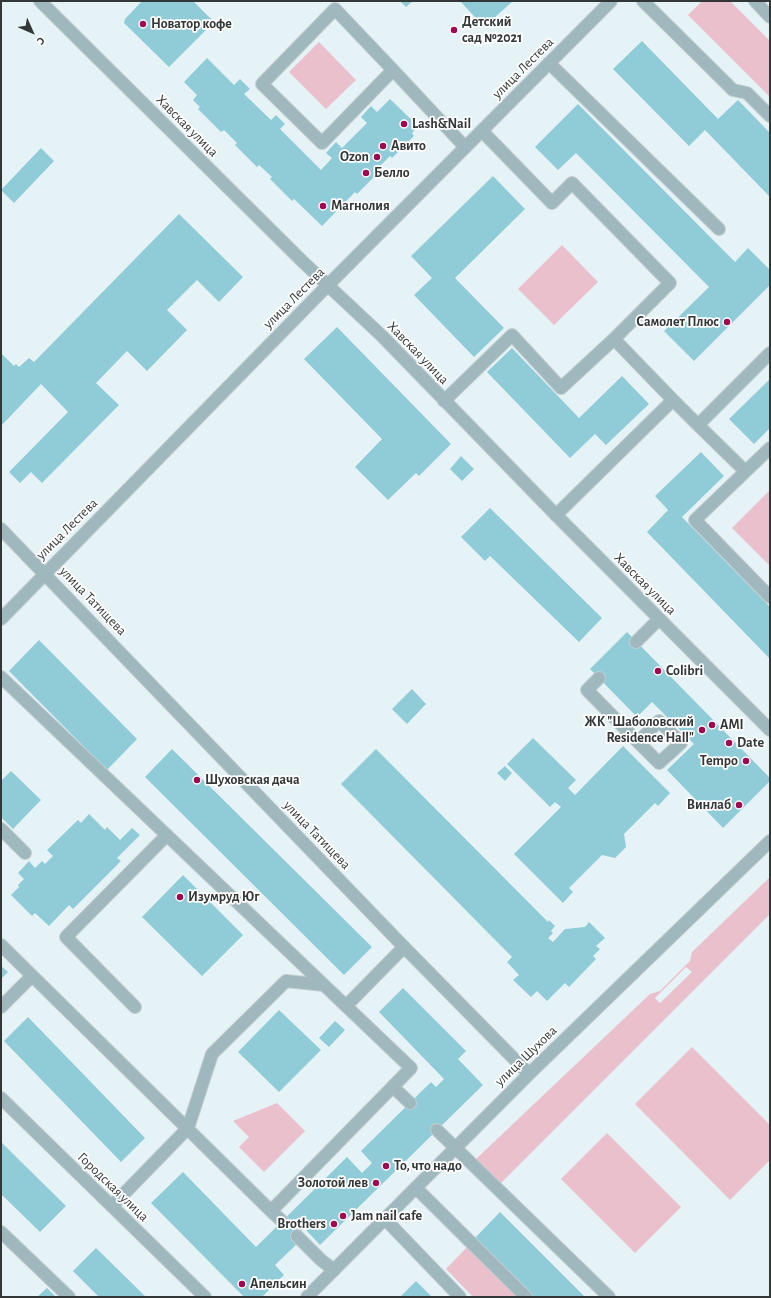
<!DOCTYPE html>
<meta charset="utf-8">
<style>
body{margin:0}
#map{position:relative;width:771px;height:1298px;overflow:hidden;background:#e6f3f6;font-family:"Alegreya Sans",sans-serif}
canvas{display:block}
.frame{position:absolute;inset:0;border:2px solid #333738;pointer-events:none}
.north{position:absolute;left:12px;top:12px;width:40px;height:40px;-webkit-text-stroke:3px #fff;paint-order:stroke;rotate:135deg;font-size:11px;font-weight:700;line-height:16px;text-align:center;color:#333738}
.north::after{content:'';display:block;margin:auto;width:14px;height:18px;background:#333738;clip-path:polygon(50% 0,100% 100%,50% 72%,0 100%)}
</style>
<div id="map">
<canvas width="771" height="1298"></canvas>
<div class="frame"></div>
<div class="north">С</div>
</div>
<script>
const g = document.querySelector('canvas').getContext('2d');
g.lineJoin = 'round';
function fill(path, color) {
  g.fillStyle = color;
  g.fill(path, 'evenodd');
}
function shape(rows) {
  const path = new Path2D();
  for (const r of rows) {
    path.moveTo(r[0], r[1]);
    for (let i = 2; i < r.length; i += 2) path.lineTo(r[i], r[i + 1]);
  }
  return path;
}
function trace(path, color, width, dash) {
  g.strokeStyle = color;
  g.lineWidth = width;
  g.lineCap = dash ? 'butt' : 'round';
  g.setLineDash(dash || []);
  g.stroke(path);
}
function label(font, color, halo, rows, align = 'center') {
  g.font = font + ' "Alegreya Sans",sans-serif';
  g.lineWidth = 3.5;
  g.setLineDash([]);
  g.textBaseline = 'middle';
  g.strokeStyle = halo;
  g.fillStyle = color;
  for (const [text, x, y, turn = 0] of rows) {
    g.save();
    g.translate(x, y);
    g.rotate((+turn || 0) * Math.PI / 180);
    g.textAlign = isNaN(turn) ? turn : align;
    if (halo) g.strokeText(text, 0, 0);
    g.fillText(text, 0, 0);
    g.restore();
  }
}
const green = shape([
 [702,1,730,1,770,41,770,97,688,15],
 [319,42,356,80,326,109,289,72],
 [562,245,598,282,554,325,518,289],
 [770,490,770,566,732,528],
 [770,877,770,914,500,1184,476,1159,650,994,660,991,690,961,692,952],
 [686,967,692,972,660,1003,655,998],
 [692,1047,770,1125,770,1160,730,1200,635,1104],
 [277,1103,305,1131,264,1172,239,1147,249,1137,233,1121],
 [607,1133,681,1207,635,1253,561,1179],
 [467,1247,517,1297,473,1297,446,1269]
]);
const building = shape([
 [142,1,193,1,214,22,169,67,124,23,125,19],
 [400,1,413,1,406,7],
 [460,1,513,1,484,27],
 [642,41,718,119,738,100,770,133,770,197,705,130,689,146,613,69],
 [207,58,234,85,240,79,250,89,244,94,271,120,276,115,285,124,280,129,321,170,332,158,326,153,336,142,342,148,367,123,361,117,371,106,377,112,390,99,418,126,412,133,414,136,392,158,390,156,376,170,378,173,357,194,355,192,322,226,294,199,292,201,270,179,272,177,259,165,257,167,235,145,237,143,224,130,221,132,198,109,200,107,193,100,197,95,184,82],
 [578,104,735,262,748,248,770,270,770,285,694,361,664,331,709,287,576,153,558,170,535,147],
 [41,148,54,161,14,203,1,190],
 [493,176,525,209,455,278,504,328,474,357,414,295,432,278,411,256],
 [179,214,243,277,219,302,197,280,167,310,187,330,147,371,127,351,96,383,119,405,42,483,31,472,20,483,9,472,68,412,41,384,1,426,1,353,14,366,16,364,19,367,29,358,34,362],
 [337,327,451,444,419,476,416,473,388,500,355,467,382,439,304,359],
 [512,348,579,418,622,376,649,404,606,445,595,434,570,458,487,372],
 [770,379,770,428,754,444,729,419],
 [701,452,724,476,682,517,770,607,770,659,647,532,668,510,655,496],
 [461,456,474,469,462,481,450,469],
 [490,508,602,618,579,642,490,556,485,561,461,537],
 [627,632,770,778,770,781,723,828,667,770,694,744,652,702,637,717,590,669],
 [39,640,137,739,107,770,9,671],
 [412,689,426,704,407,724,392,709],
 [533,738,576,780,568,788,575,795,623,746,670,793,658,806,655,803,624,834,626,847,615,858,602,855,569,888,573,892,563,903,514,854,561,807,555,802,550,807,507,764],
 [172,749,372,947,344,975,145,777],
 [376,749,548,922,549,920,555,926,551,931,553,933,548,938,553,942,565,929,585,927,589,922,605,938,596,946,600,949,593,956,596,959,569,987,565,983,547,1001,537,991,531,997,513,980,519,975,507,962,512,957,341,784],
 [505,766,512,773,505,781,497,773],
 [11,771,41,800,13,829,1,817,1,781],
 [89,814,105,830,107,827,120,840,132,828,140,835,117,858,121,861,73,909,69,905,49,926,35,913,32,916,11,895,19,887,18,885,24,879,18,873,29,861,35,868,42,861,45,864,53,856,47,850,78,820,81,823],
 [183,875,243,935,202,976,142,917],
 [1,966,8,972,1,979],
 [403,988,466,1051,458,1059,483,1085,320,1245,305,1229,302,1230,294,1239,298,1243,275,1265,284,1275,262,1297,244,1297,151,1203,183,1172,256,1247,347,1157,362,1173,372,1163,361,1151,431,1082,436,1087,444,1079,379,1012],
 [279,1010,321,1050,279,1092,238,1052],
 [28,1017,145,1138,121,1162,4,1041],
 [335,1021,345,1030,329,1047,319,1038],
 [1,1142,66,1206,40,1232,1,1194],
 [500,1212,585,1297,533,1297,474,1239],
 [96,1248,146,1297,99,1297,73,1271],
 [416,1281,432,1297,400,1297],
 [47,1288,56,1297,37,1297]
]);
const service = shape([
 [643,1,733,90,747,93,770,116],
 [755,1,770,17],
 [549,63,719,229],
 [393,70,335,9,262,84,322,143,393,70,465,147],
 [482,131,552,203,572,183,670,283,614,339],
 [444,401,512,335,561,388,614,339,673,400],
 [698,425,745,471],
 [770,448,695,520,770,597],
 [556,515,673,400,698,425,770,353],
 [636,642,659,619],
 [1,677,411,1068,271,1211,1,945],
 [599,678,587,690,638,742,659,763,681,743,659,721,638,742],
 [1,829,25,853],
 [346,1006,404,947],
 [1,1007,32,976],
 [135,1007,66,937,167,835],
 [393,1087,410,1103],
 [437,1130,609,1297],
 [416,1188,526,1297],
 [112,1206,188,1128,212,1054,286,981,324,985],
 [271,1211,282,1221],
 [385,1219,460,1297],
 [1,1232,69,1297],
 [297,1236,321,1260,334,1270]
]);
const minor = shape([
 [40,1,303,262,383,337,556,515,770,730],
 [1,529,404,947,529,1074],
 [1,1098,205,1297],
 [307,1297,529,1074,770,841]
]);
const tertiary = shape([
 [1,619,328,285,611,1]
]);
const markers = [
 [143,24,4,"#9e0952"],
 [454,30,4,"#9e0952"],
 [404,124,4,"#9e0952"],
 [383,146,4,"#9e0952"],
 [377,157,4,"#9e0952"],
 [366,173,4,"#9e0952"],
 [323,206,4,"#9e0952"],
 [727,322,4,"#9e0952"],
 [658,671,4,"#9e0952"],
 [712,725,4,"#9e0952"],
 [702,730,4,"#9e0952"],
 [729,743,4,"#9e0952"],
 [746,761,4,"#9e0952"],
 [197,780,4,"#9e0952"],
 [739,805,4,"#9e0952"],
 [180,897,4,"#9e0952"],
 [386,1166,4,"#9e0952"],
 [376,1183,4,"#9e0952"],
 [343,1216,4,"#9e0952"],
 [334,1224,4,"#9e0952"],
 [242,1284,4,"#9e0952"]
];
const poiNames = [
 ["Детский",462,22],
 ["сад №2021",462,38],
 ["Новатор кофе",151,24],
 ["Lash&Nail",412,124],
 ["Авито",391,146],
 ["Ozon",369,157,"right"],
 ["Белло",374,173],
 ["Магнолия",331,206],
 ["Самолет Плюс",719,322,"right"],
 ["Colibri",666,671],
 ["ЖК \"Шаболовский",694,722,"right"],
 ["Residence Hall\"",694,738,"right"],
 ["AMI",720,725],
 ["Date",737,743],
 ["Tempo",738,761,"right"],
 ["Шуховская дача",205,780],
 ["Винлаб",731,805,"right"],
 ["Изумруд Юг",188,897],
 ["То, что надо",394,1166],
 ["Золотой лев",368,1183,"right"],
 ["Jam nail cafe",351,1216],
 ["Brothers",326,1224,"right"],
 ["Апельсин",250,1284]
];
const streetNames = [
 ["улица Лестева",523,68,-45],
 ["Хавская улица",187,126,45],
 ["улица Лестева",294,298,-45],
 ["Хавская улица",418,353,46],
 ["улица Лестева",67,529,-45],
 ["Хавская улица",645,584,45],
 ["улица Татищева",93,601,46],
 ["улица Татищева",317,835,46],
 ["улица Шухова",526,1056,-44],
 ["Городская улица",113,1187,44]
];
fill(green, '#eac0cc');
fill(building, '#90ccd7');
trace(service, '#c2cdd0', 14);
trace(minor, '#c2cdd0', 14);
trace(tertiary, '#c2cdd0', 14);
trace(service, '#9fb8bd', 12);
trace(minor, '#9fb8bd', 12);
trace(tertiary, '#9fb8bd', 12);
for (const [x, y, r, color] of markers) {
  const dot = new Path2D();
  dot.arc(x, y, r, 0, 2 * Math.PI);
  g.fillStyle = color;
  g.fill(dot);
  trace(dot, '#fff', 1.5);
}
label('bold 14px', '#333738', '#fff', poiNames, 'left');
label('14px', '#333738', '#fff', streetNames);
</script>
